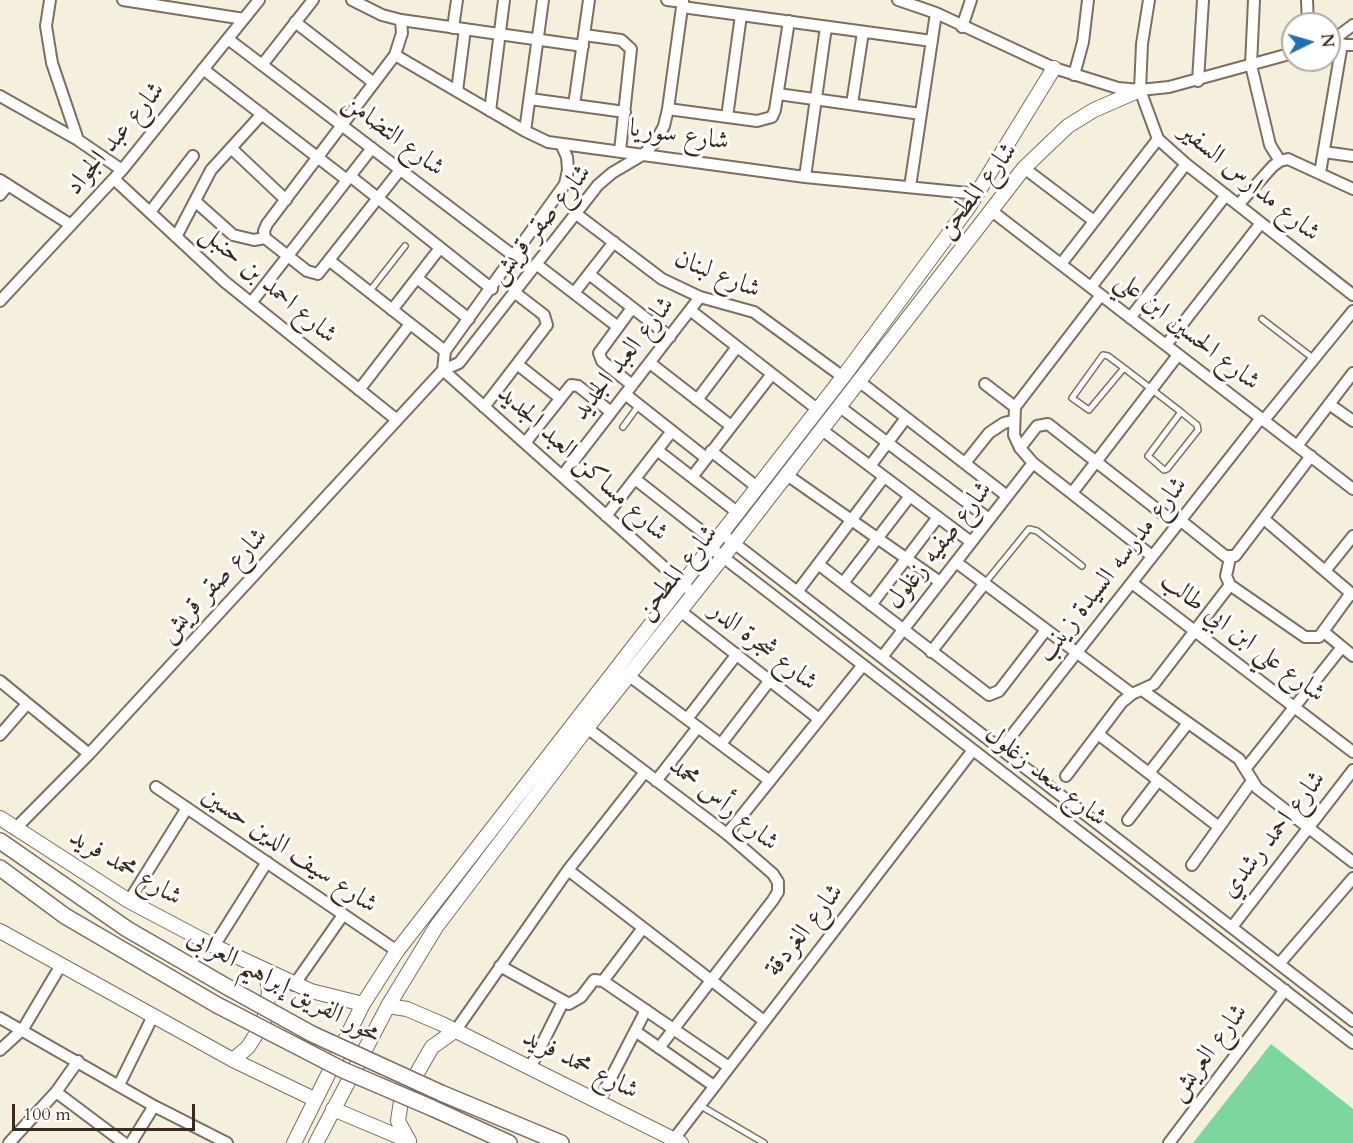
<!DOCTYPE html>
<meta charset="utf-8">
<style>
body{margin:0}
#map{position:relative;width:1353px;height:1143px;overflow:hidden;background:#f5efdd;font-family:Cardo,serif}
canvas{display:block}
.north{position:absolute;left:1281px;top:12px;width:60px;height:60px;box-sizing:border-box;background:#fff;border:2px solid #b1aaa5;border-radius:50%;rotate:85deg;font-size:16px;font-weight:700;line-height:24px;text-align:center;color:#3b2a1e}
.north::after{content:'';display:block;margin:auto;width:21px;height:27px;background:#1f6fb2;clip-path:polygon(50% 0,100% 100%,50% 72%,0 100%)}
.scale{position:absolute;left:12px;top:1104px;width:183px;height:27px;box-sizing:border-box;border:3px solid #3b2a1e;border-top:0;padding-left:8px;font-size:18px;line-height:21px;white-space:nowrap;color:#3b2a1e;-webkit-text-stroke:4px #fff;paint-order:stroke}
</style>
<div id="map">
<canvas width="1353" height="1143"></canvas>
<div class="north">N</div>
<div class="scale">100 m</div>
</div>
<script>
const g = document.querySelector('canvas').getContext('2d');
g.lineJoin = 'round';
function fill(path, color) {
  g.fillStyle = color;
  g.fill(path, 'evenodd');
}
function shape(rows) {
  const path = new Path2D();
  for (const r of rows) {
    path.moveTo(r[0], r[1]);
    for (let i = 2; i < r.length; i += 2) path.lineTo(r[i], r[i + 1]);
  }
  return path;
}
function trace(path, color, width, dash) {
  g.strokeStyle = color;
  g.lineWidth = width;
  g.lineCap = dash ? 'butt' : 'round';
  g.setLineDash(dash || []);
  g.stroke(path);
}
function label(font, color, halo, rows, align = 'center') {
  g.font = font + ' Cardo,Amiri,serif';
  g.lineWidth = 6;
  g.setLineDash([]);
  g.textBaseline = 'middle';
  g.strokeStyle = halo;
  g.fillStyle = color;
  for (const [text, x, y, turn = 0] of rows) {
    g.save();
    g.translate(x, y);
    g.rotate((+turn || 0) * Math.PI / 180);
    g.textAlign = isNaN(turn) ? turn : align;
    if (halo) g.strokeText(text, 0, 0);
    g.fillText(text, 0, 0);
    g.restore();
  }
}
const green = shape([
 [1271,1044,1353,1109,1353,1143,1193,1143]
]);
const service = shape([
 [369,292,405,246],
 [1262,319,1314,359],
 [1124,368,1108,356,1103,355,1072,398,1089,410,1124,368,1181,412,1197,425,1198,430,1167,469,1164,470,1148,456,1181,412],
 [623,427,639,405],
 [985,583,1029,529,1037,531,1082,566],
 [701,1106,764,1143]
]);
const minor = shape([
 [50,0,46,26,52,63,78,140],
 [123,0,244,19],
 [352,0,382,15,401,20,583,46],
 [667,0,683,2],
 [898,0,936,13,1054,68,1118,88,1140,90,1169,87,1293,53],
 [1149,0,1142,44,1140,90,1158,139,1186,164,1353,295],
 [1254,0,1251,65,1270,145,1280,161],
 [1307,0,1308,24],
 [682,7,932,41],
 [295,22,374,83],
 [962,27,971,0],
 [453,28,457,0],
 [584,35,621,40,631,49,620,151],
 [228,39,531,269],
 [1329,43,1353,25],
 [1335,45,1353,45],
 [395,55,525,131,548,142,805,177,978,194],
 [262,65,313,0],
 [203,69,347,180],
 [1074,75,1083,42,1088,0],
 [1198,81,1203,0],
 [457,91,465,29],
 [778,94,921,114],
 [0,96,78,140,122,170],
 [530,99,625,112],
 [852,104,863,32],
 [574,105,589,0],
 [668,109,757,121,772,117,775,110,789,21],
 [490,111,504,0],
 [727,117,741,15],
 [525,131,543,0],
 [231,148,286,200],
 [1324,152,1353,156],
 [1024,168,1094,221],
 [400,170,318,274,307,271,265,238,264,231,267,224,395,55,402,33,401,20],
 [1320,173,1342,44],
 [350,176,492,289],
 [805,177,826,27],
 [114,179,225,282,397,420],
 [0,180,71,225],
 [910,187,936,13],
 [0,195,8,185],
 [195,201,233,235,254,240,265,238],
 [1238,205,1273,166,1280,161,1288,159,1353,189],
 [150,212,193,156],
 [993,212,1353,489],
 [575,213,662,279,700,297,754,312,843,377],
 [176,237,211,170,262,114],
 [330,261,445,351],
 [536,264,618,327],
 [1061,264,1158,139],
 [589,274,670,337],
 [417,278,469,319],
 [1091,287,1186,164],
 [574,293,614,242],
 [1101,295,1015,407,1014,435,1020,448,1033,463,1152,556],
 [0,301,122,170,259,0],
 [251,303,372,148],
 [632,308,599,353,602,361,632,385],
 [392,310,440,248],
 [690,310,817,409],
 [1130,318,1226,195],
 [1166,345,1261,223],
 [650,363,731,426],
 [517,364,560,398],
 [443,370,693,593],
 [443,370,445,351,565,184,568,170,567,157,561,144],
 [860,382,1007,496],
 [985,384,1015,407],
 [359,390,410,324],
 [625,394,706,458],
 [697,400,737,347],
 [1329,404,1353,421],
 [484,407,547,325,544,315,514,292],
 [840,407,989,519],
 [1264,420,1353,311],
 [822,430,971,542],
 [525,443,571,385,578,386,611,412],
 [1297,446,1353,373],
 [1020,448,1037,426,1048,424,1177,525],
 [657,450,737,512],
 [711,451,757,487],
 [965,463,989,433,1004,423,1012,421],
 [870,466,906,418],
 [787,475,940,582],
 [562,476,700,297],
 [692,477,772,374],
 [635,479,714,541],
 [1072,493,1178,355],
 [606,516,672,431],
 [1264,519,1353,595],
 [1180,520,1225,556,1235,556,1311,456],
 [721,533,1353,1021],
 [710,547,1353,1043],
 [1230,558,1226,576,1230,585,1305,637,1319,637,1351,593],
 [956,562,1132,694],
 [818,564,989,695,999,691,1046,630],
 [1325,571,1353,536],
 [843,583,910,496],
 [1132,583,1353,752],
 [797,592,884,477],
 [871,605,938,517],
 [679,610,819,719],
 [1324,632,1353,656],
 [931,652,985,583],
 [882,657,1033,463],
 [628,675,770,781],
 [0,681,89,754],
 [1142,690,1239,759,1257,788,1353,862],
 [687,719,737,654],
 [587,728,727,834,773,874,778,882,778,892,773,900,659,1048],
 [1098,734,1219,827],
 [0,735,27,704],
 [721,744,770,680],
 [1001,749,1261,418],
 [1246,768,1342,647],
 [1149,773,1188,723],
 [1066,776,1122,702,1132,694,1154,684,1230,585],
 [656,781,698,727],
 [156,787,397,951],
 [1128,820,1158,781],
 [15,829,89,754,443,370,459,363,598,185,612,173,644,154,656,141,664,126,668,109,683,0],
 [727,834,863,665],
 [1192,865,1252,781],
 [568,870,764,1021],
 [129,901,187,808],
 [1232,927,1353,770],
 [214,946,267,862],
 [1279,964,1353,878],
 [500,966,569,1004,581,997,594,980,603,981,729,1067],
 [603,981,643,928],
 [294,985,343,915],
 [0,1018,154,1106,227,1143],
 [456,1030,568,870,645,772],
 [635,1031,714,1086],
 [0,1050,23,1029,61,965],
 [531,1066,563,1002],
 [119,1085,153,1016],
 [56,1092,124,1143],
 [599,1101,646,1010],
 [674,1139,973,750],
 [9,1143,56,1092,78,1061],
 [131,1143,154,1106],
 [1169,1143,1285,990]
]);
const tertiary = shape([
 [0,818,129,901,214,946,311,991,363,1004],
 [0,931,233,1060,314,1099],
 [388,1006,407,1009,442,1024,681,1143],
 [233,1060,248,1047,264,1022,269,992,266,972],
 [333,1109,409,1141],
 [409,1141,398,1121,401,1101,432,1047,456,1030],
 [294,1143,363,1004,397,951,843,377,968,208,1054,68],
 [316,1143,388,1006,436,927,587,728,723,557,1024,168,1068,126,1094,110,1140,90]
]);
const secondary = shape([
 [0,841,127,929,229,988],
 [0,868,65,916,217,1005],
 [441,1093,561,1143],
 [432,1108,509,1143]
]);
const secondaryBridge = shape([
 [229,988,312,1034,441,1093],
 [217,1005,343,1070,432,1108]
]);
const streetNames = [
 ["شارع التضامن",393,136,37],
 ["شارع سوريا",679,136,8],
 ["شارع عبد الجواد",116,139,-50],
 ["شارع مدارس السفير",1249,183,39],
 ["شارع المطحن",978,191,-52],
 ["شارع صقر قريش",541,225,-51],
 ["شارع لبنان",717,275,22],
 ["شارع احمد بن حنبل",268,285,40],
 ["شارع الحسين ابن علي",1187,332,38],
 ["شارع العبد الجديد",624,359,-52],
 ["شارع مساكن العبد الجديد",582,464,42],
 ["شارع صفيه زغلول",940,546,-52],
 ["شارع مدرسه السيدة زينب",1113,570,-52],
 ["شارع المطحن",678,573,-51],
 ["شارع صقر قريش",214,586,-47],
 ["شارع علي ابن ابي طالب",1242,638,37],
 ["شارع شجرة الدر",763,647,38],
 ["شارع سعد زغلول",1045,777,38],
 ["شارع رأس محمد",723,805,39],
 ["شارع احمد رشدي",1274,835,-52],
 ["شارع سيف الدين حسين",289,851,34],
 ["شارع محمد فريد",125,868,31],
 ["شارع الغردقة",805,931,-52],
 ["محور الفريق إبراهيم العرابى",283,987,28],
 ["شارع العريش",1209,1053,-53],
 ["شارع محمد فريد",580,1065,27]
];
fill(green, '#7dd69c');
trace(service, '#7c6f61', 8);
trace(minor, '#7c6f61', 14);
trace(tertiary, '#7c6f61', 16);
trace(secondary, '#7c6f61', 18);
trace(service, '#fff', 5);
trace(minor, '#fff', 10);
trace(tertiary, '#fff', 14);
trace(secondary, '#fff', 15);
trace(secondaryBridge, '#7c6f61', 18, []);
trace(secondaryBridge, '#fff', 15);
label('26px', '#3b2a1e', '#fff', streetNames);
</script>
